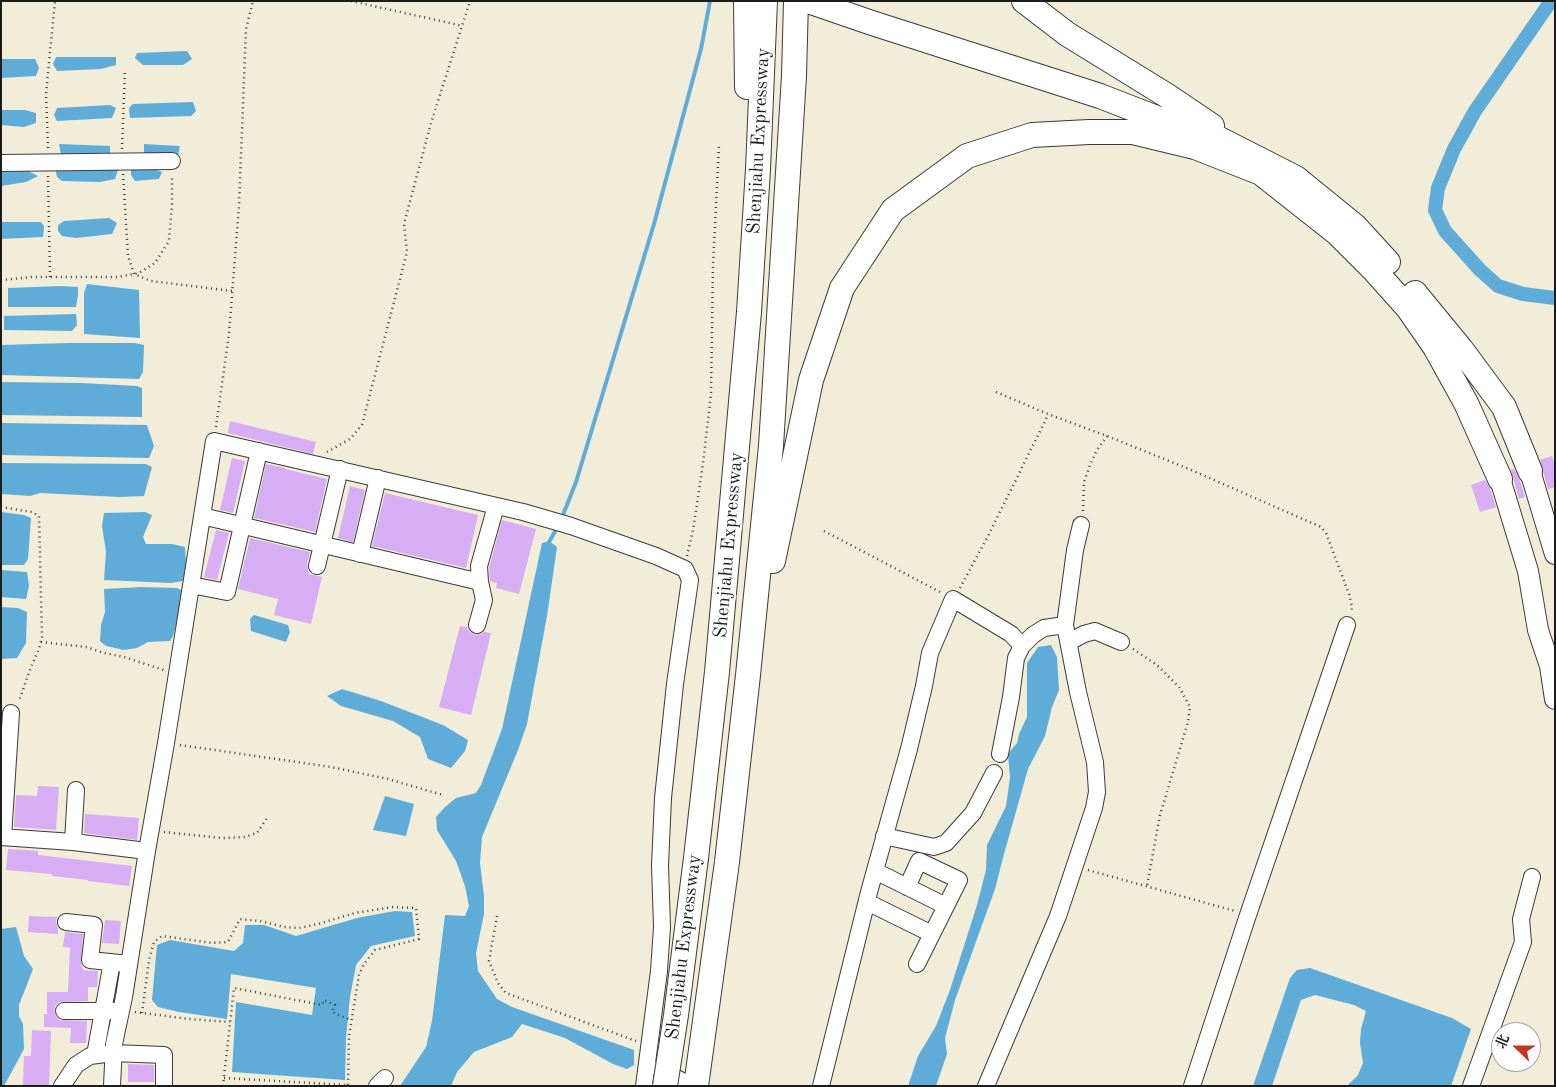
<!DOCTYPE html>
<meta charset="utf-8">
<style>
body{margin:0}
#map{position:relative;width:1556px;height:1087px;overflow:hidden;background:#f1edd8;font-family:"Old Standard TT","Noto Serif SC",serif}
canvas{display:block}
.frame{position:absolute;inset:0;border:2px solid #1c1c1c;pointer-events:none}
.north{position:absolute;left:1491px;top:1022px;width:50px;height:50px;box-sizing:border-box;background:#fff;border:1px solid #a4a4a4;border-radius:50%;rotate:292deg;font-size:14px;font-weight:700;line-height:20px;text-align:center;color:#1c1c1c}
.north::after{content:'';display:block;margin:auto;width:18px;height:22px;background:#c8321e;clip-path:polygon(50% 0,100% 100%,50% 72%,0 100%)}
</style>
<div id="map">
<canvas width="1556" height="1087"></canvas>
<div class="frame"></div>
<div class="north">北</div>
</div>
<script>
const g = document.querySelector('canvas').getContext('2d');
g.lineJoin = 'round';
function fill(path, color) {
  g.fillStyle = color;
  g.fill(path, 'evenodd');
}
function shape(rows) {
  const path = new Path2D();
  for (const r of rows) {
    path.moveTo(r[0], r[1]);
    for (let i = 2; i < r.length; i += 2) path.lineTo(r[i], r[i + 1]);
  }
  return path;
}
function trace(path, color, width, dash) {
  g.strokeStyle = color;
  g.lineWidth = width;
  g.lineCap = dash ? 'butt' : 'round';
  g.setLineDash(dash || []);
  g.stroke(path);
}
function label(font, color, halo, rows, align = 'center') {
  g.font = font + ' "Old Standard TT",serif';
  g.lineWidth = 4.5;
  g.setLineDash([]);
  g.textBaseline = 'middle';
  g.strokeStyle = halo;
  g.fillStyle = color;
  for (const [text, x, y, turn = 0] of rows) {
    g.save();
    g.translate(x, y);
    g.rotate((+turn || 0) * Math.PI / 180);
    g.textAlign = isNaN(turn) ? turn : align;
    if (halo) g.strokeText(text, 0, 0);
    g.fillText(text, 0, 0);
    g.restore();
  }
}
const water = shape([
 [187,51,192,59,183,65,143,65,135,58,137,53],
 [56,57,116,57,116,65,101,69,57,71,53,64],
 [1,59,35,59,39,68,36,76,1,78],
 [193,102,196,111,191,116,130,118,129,108,133,104],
 [110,105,116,108,112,118,57,121,54,115,57,108],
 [1,110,25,110,36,113,36,123,24,127,1,125],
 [59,144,110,146,110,154,61,154],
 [144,144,180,146,178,155,144,154],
 [131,167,150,167,162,172,159,179,135,181,131,175],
 [55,168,104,168,118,170,115,179,100,182,62,181,57,177],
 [28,171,38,176,26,182,1,186,1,172],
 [109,218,117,223,112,234,76,238,62,236,58,231,58,225,64,221],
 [1,222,41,222,44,226,43,237,1,239],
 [87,284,139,290,140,338,84,334,84,293],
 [61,286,78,287,78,295,76,307,8,307,8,288],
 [76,314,77,325,72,331,4,330,4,316],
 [68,343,135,343,144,345,143,372,139,379,1,375,1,345],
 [1,382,82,383,137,386,142,388,142,417,1,415],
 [1,423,147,425,154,446,149,458,1,455],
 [1,463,146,464,152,467,144,496,120,497,40,493,30,496,1,494],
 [1,512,24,515,31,518,28,559,24,565,1,565],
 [145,512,152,515,143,537,146,544,172,544,185,547,186,563,183,581,171,583,104,580,106,552,102,526,104,513],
 [549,541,557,547,547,616,527,724,518,750,482,837,480,863,484,896,484,914,476,953,478,971,497,999,512,1007,634,1050,634,1065,627,1069,613,1064,565,1038,522,1024,512,1037,474,1052,457,1072,451,1086,400,1086,426,1047,432,1021,445,915,465,916,469,906,465,886,456,861,437,830,436,817,445,807,456,798,476,793,481,785,502,729,542,543],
 [1,570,27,572,29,586,26,599,1,597],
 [141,587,177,588,183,591,182,602,173,636,170,641,148,642,137,648,124,650,106,646,100,641,101,625,105,612,104,589],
 [1,607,18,608,27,612,26,643,17,658,1,659],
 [254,615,288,625,290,632,286,642,251,631,250,619],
 [1051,645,1057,657,1059,690,1052,707,1045,736,1028,769,1004,854,995,889,955,1000,945,1038,947,1054,936,1086,908,1086,918,1056,936,1026,950,990,977,905,986,870,987,845,1006,806,1010,778,1008,754,1017,743,1019,734,1027,717,1027,663,1038,647],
 [342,689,381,701,443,725,468,740,465,751,451,768,428,759,420,737,393,721,341,706,327,696],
 [385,796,414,804,406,836,373,830],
 [395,911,412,912,415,936,371,946,356,965,350,997,346,1037,345,1080,232,1072,236,1002,312,1015,316,988,231,974,227,1019,179,1012,158,1007,152,1000,157,945,170,940,234,951,243,943,245,925,264,925,296,936,357,918],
 [16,927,24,956,33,969,19,1005,19,1016,23,1024,24,1049,4,1086,1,1086,1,929],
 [1310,968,1452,1018,1471,1029,1451,1086,1347,1086,1358,1075,1363,1063,1360,1043,1361,1029,1366,1011,1354,1005,1315,995,1301,1000,1272,1086,1253,1086,1290,978,1297,970]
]);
const stream = shape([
 [561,520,576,482,654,224,701,49,710,1],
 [548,544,558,526]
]);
const canal = shape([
 [1551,1,1475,111,1454,149,1438,188,1435,210,1445,231,1480,270,1498,286,1523,294,1555,298]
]);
const building = shape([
 [230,421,316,442,313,454,228,433],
 [1552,456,1555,465,1555,487,1548,489,1540,460],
 [232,458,245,461,233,513,220,510],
 [266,464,285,468,285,469,327,479,315,532,254,518],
 [1514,469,1520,481,1525,497,1519,499,1511,470],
 [1485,480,1490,488,1496,507,1480,512,1471,485],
 [350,486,365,490,353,542,338,538],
 [385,493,478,515,466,568,372,546],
 [502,520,536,529,519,594,496,588,497,583,490,581,489,568],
 [216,530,229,533,217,580,204,577],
 [250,538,310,552,307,564,309,574,322,577,311,624,274,615,278,599,238,589],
 [460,626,467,627,470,632,475,635,480,634,484,632,491,633,471,715,439,707],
 [38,786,59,787,56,830,14,827,16,795,37,796],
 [85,814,139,818,137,840,84,833],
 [8,849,38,851,38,855,132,866,129,886,88,881,88,880,52,876,52,874,6,870],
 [29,916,57,917,56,921,58,928,58,934,28,932],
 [105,920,121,921,119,944,102,943],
 [65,932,83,934,81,964,83,970,98,971,97,987,88,987,88,1001,59,1002,55,1006,54,1011,56,1016,59,1020,87,1021,86,1043,70,1043,71,1028,44,1027,44,1014,47,1014,47,992,68,992,70,948,63,947],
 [32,1030,51,1031,49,1086,23,1086,24,1056,31,1056],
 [128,1064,154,1065,154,1082,128,1082]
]);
const path = shape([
 [351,1,463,26],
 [48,148,46,94,55,1],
 [122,149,125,70],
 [123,174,128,256,134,274,151,281,232,291],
 [48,176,50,277],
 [1,280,32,277,118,277,139,273,155,263,169,241,172,204,172,176],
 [996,392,1048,414,1107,436,1189,469,1321,527,1326,533,1349,594,1352,607,1351,612],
 [216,427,229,334,239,206,246,29,253,1],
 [327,452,350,439,362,425,407,252,404,224,431,123,470,1],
 [1,507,32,512,39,516,42,637,39,649,31,667,19,701],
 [1083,511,1084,482,1090,465,1097,450,1107,436],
 [824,531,940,592],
 [687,556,693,530,703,464,711,394,713,265,719,146],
 [960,588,989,534,1048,415],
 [41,642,86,647,104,653,124,657,164,670],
 [1133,649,1157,665,1179,687,1190,707,1188,722,1160,815,1147,886],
 [180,745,331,767,388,779,443,795],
 [164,832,222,838,245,837,257,833,267,818],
 [1088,870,1235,911],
 [497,916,489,961,498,983,506,993,636,1041],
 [135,1012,189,1019,230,1022],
 [142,1013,149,960,154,942,162,936,212,943,228,942,240,919,260,921,284,927,299,928,318,924,355,913,393,907,416,908,419,939,375,950,364,964,359,975,349,1036,348,1085],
 [224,1078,347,1085],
 [223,1086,234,988,322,1005,324,1000,335,1005,332,1012,351,1020]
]);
const minor = shape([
 [1,163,172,161],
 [202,516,480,582],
 [360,554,378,478],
 [317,566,340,469],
 [191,585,227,592,259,451],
 [477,625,484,600,480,582,479,566,496,506],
 [1069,642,1084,634,1095,631,1121,642],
 [1000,754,1011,697,1016,658,1022,646,1033,635,1044,628,1065,625],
 [884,836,934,847,946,843,973,813,994,773],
 [1,837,73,842,147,851],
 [3,837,11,713],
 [73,842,76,790],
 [875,871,946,906],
 [907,887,919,861,959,880,917,964],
 [867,902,932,934],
 [66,922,94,925,90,960,129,964],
 [64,1011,114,1011],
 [95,1055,112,962],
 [660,1069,691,1086],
 [62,1086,76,1065,90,1056,113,1053,164,1055,164,1086],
 [112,1086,114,1044,124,997,147,851,166,743,214,441,523,512,571,526,656,556,685,569,690,580,675,684,663,798,660,865,662,927,659,971,644,1086],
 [377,1086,385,1078],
 [821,1086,869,892,909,749,924,686,930,653,953,599,1011,634,1022,646],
 [986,1086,1058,916,1094,808,1097,792,1095,762,1078,692,1065,625,1075,550,1081,525],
 [1192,1086,1248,915,1347,625],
 [1471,1086,1523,942,1521,919,1532,877]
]);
const major = shape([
 [1530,471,1555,554],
 [1500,479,1528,571,1538,630,1550,666,1555,699]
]);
const highway = shape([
 [746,1,747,87],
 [808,1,872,23,1100,96,1172,124,1202,141],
 [1024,1,1067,34,1166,95,1212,126],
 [1190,124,1296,178,1355,226,1388,262],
 [1247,165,1261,173,1337,233,1374,270,1408,308,1435,347,1466,403,1500,479],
 [1415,293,1461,349,1504,407,1530,471],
 [773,561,811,380,842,288,893,210,967,156,1032,135,1089,132,1133,132,1195,147,1261,173],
 [696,858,717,672,749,312,758,169,765,1],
 [696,1086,727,862,748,675,771,446,794,76,796,1]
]);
const highwayBridge = shape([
 [665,1086,676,1015,696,858]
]);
const streetNames = [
 ["Shenjiahu Expressway",759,141,-87],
 ["Shenjiahu Expressway",729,545,-85],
 ["Shenjiahu Expressway",684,947,-83]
];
fill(water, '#5facd8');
trace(stream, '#5facd8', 4);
trace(canal, '#5facd8', 14);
fill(building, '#d7adf3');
trace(minor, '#3c3b38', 18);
trace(major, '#3c3b38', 22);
trace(highway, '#3c3b38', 26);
trace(path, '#3c3b38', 2.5, [1, 4]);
trace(minor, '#fff', 16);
trace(major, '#fff', 20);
trace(highway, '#fff', 24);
trace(highwayBridge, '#3c3b38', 26, []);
trace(highwayBridge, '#fff', 24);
label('19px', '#1c1c1c', '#fff', streetNames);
</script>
